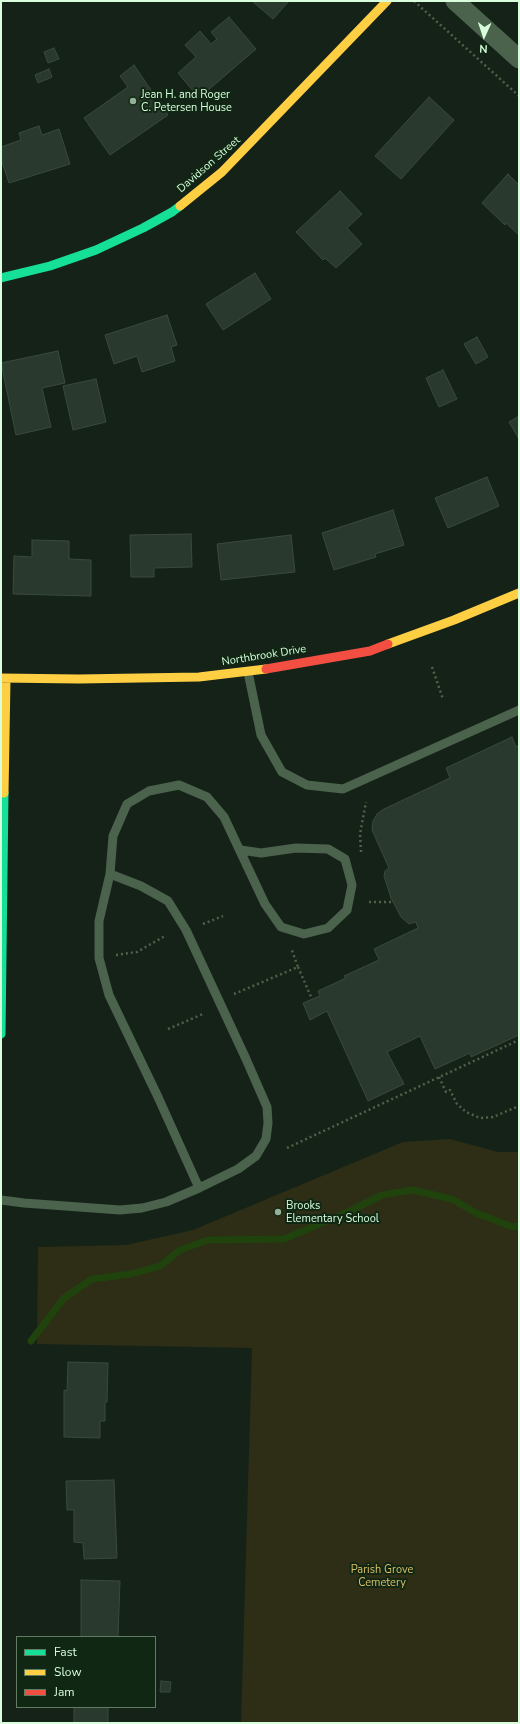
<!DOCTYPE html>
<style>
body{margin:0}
#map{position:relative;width:520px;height:1724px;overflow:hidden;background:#152218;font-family:"Nunito Sans",sans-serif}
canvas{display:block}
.frame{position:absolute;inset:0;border:2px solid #d8fedc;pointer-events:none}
.legend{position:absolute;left:16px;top:1636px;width:140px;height:72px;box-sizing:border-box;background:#102714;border:1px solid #607d64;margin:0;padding:5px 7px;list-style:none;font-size:12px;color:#d8fedc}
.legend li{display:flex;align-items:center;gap:8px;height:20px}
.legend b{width:20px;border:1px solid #607d64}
.north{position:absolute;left:464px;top:16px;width:40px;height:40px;-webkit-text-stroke:3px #102714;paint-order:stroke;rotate:183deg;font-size:11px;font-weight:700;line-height:16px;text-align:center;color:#d8fedc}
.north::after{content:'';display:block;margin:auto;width:14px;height:18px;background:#d8fedc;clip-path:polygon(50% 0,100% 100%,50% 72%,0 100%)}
</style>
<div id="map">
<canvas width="520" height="1724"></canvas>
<div class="frame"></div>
<ul class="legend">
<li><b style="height:5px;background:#16e098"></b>Fast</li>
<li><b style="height:5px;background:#ffcf43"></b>Slow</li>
<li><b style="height:5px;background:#f24e42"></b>Jam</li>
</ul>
<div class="north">N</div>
</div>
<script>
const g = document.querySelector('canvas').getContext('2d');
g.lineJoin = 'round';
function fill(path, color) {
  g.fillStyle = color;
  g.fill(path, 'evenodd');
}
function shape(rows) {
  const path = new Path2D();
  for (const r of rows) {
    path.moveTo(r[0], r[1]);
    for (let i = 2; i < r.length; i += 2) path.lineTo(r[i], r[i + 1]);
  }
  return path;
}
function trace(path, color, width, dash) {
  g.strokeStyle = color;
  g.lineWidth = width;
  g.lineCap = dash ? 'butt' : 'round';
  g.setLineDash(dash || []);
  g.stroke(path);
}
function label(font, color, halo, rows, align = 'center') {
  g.font = font + ' "Nunito Sans",sans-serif';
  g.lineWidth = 4;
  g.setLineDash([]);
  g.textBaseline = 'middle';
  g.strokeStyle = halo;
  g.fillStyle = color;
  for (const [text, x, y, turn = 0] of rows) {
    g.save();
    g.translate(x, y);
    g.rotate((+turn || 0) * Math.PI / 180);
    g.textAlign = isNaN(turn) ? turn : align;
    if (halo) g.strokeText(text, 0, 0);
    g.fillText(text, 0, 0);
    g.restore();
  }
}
const green = shape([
 [450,1139,498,1152,519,1152,519,1723,241,1723,252,1348,37,1344,38,1247,126,1245,193,1230,403,1142]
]);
const stream = shape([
 [31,1341,64,1298,92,1279,131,1274,160,1266,180,1250,208,1240,284,1239,350,1211,382,1195,412,1190,452,1199,476,1213,513,1227,519,1226]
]);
const building = shape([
 [252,1,289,1,273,19,252,1],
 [229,17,256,49,199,98,178,73,196,57,185,45,200,31,211,44,217,39,211,32,229,17],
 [54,48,59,59,48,63,44,52,54,48],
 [134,65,168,115,110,155,84,118,128,87,120,76,134,65],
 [49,69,52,77,38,83,35,75,49,69],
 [429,97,454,120,401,179,375,156,429,97],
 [39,126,42,135,59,129,70,164,9,183,1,159,1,147,21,140,19,133,39,126],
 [508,174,519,185,519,235,506,223,505,225,482,203,508,174],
 [340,191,362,214,347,228,362,244,336,268,325,258,323,260,296,232,340,191],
 [255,273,271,299,223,330,206,304,255,273],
 [167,315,177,345,171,347,175,361,142,372,137,356,114,364,105,335,167,315],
 [477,337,488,357,476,364,464,344,477,337],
 [58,351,65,383,42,388,51,427,16,435,1,363,58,351],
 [443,370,457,399,439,407,426,378,443,370],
 [96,379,106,422,73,430,63,386,96,379],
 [519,416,519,439,509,422,519,416],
 [487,477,499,506,448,528,435,498,487,477],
 [393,510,404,545,375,554,376,557,334,570,322,533,393,510],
 [191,534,192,567,154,568,154,577,131,577,130,535,191,534],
 [291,535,295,572,221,580,217,544,291,535],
 [32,540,69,541,69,559,91,560,91,596,13,594,14,556,32,557,32,540],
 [512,737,516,747,519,745,519,1035,471,1057,470,1053,435,1069,420,1036,387,1052,404,1084,368,1101,327,1011,310,1020,303,1003,320,996,318,991,346,978,344,976,379,960,374,949,418,928,416,922,409,924,401,917,391,898,384,876,385,871,389,868,372,830,373,821,377,814,384,809,450,778,446,768,512,737],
 [68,1362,108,1363,107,1402,105,1402,105,1421,100,1421,100,1438,64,1437,64,1390,67,1391,68,1362],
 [114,1480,117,1558,84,1559,83,1543,74,1542,74,1510,67,1510,66,1481,114,1480],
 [81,1580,120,1581,118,1637,81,1637,81,1580],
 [161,1681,171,1682,170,1692,160,1692,161,1681],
 [74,1707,108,1707,108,1723,74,1723,74,1707]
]);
const path = shape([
 [414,1,519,96],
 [432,667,443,699],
 [361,852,360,834,366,802],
 [369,902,392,902],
 [203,924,223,916],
 [116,955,137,952,165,936],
 [298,967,312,999],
 [234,994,298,967,291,948],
 [168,1029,203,1014],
 [439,1077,446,1092,450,1090,457,1104,466,1112,480,1118,493,1117,519,1106],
 [287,1148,519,1040]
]);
const lane = shape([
 [248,672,261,735,282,772,307,785,343,789,519,710],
 [199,1188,158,1097,109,995,99,958,99,921,110,874,113,836,127,804,149,791,179,785,207,797,224,817,265,904,281,927,304,934,328,928,347,910,352,885,345,859,328,849,296,848,261,853,241,850],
 [1,1200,24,1203,120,1210,142,1208,166,1202,199,1188,238,1169,256,1156,266,1139,268,1123,267,1107,246,1059,186,930,168,901,141,886,110,874]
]);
const street = shape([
 [455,1,519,59]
]);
const fast = shape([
 [1,278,50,266,96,250,143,228,172,212,180,206],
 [1,1034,4,793]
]);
const slow = shape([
 [180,206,222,172,387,1],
 [388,644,454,620,519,593],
 [1,678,79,679,199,677,266,669],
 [4,793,6,679]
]);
const jam = shape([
 [266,669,370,651,388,644]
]);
const markers = [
 [133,101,4,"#94b197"],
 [278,1212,4,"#94b197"]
];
const poiNames = [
 ["Jean H. and Roger",141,95],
 ["C. Petersen House",141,108],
 ["Brooks",286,1206],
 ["Elementary School",286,1219]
];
const streetNames = [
 ["Davidson Street",209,165,-41],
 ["Northbrook Drive",264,656,-9]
];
const parkNames = [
 ["Parish Grove",382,1570],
 ["Cemetery",382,1583]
];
fill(green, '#2d2e15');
trace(stream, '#20420d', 7);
fill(building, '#2a392d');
trace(building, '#384b3c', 1);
trace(path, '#526047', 2.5, [2, 3]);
trace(lane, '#4b634c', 9);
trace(street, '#4b634c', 19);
trace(fast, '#16e098', 9);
trace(slow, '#ffcf43', 9);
trace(jam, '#f24e42', 9);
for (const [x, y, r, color] of markers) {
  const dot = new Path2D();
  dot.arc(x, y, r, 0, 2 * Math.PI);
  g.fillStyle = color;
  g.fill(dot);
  trace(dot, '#102714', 1.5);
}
label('11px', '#d8fedc', '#102714', poiNames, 'left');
label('11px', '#d8fedc', '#102714', streetNames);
label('11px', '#ddbf65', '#102714', parkNames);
</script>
